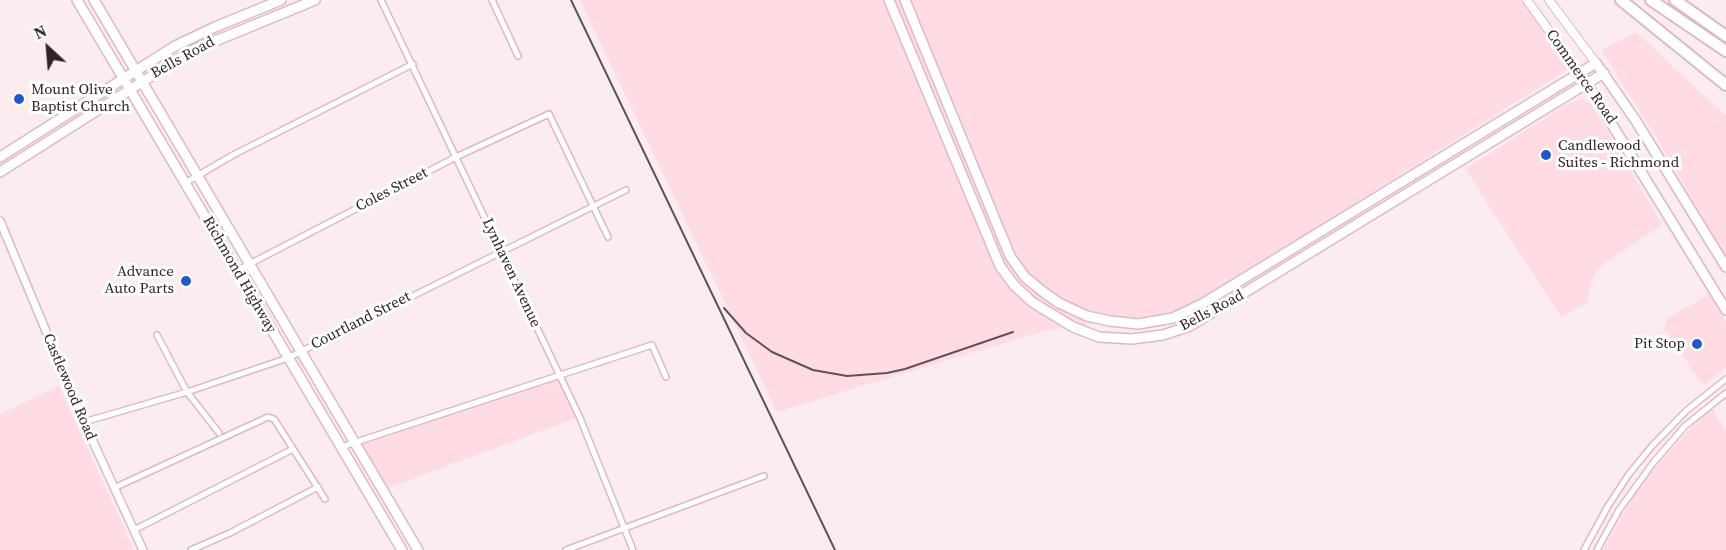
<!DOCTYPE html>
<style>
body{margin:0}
#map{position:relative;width:1726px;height:550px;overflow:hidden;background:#fbecf0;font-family:"Source Serif 4",serif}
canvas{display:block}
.north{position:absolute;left:18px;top:18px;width:60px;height:60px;-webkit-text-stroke:4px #fff;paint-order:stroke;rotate:334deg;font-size:16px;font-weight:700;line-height:24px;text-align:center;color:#312427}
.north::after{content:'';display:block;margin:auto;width:21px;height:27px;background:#312427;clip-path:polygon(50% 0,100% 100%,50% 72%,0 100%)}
</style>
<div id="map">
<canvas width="1726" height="550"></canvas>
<div class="north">N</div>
</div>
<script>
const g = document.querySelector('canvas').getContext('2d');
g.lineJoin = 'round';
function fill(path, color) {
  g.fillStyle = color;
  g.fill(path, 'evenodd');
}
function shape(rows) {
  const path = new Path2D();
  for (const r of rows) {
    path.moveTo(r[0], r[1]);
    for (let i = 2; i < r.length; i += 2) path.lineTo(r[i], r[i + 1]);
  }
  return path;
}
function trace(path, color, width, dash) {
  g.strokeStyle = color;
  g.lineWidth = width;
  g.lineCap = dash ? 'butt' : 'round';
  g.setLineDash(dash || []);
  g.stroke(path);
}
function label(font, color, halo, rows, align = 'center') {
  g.font = font + ' "Source Serif 4",serif';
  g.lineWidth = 6;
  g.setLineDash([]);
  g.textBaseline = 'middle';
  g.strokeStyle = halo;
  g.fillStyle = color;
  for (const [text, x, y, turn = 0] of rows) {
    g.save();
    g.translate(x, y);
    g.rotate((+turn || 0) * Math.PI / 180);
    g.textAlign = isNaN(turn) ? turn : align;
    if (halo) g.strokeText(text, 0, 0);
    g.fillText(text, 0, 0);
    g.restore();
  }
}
const built = shape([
 [580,0,1521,0,1570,68,1183,311,1043,331,777,412],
 [1636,32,1726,116,1726,258,1660,143,1601,50],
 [1583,99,1591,104,1662,225,1602,265,1593,277,1587,303,1561,317,1465,169,1571,102],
 [1709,294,1726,322,1726,368,1703,386,1664,328,1667,319],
 [558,378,576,418,388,488,362,444],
 [59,386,128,537,134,550,0,550,0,414],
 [1711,407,1726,431,1726,550,1603,550,1641,481]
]);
const minor = shape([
 [381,0,580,418,633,550],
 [492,0,518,56],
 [185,183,233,155,413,64],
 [236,271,456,157,549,114,608,237],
 [157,335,187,392,219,433],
 [84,422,187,392,288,358,626,190],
 [341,447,652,345,666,377],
 [114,488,268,417,274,419,325,499],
 [134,530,293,449],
 [191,550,230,533,318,487],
 [566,550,764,476],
 [1584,550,1608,506,1629,474,1652,446,1686,411,1726,379],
 [1597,550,1619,510,1653,463,1685,426,1726,393]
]);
const tertiary = shape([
 [0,221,84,422,143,550]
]);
const secondary = shape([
 [1527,0,1580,74],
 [1549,0,1596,63]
]);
const primary = shape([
 [77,0,402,550],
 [94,0,418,550],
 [889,0,1000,266,1014,285,1032,302,1073,327,1099,337,1132,339,1163,335,1190,326,1604,73],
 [905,0,1010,256,1025,277,1042,291,1059,303,1087,316,1110,321,1138,324,1173,318,1202,304,1596,63,1636,121,1726,267],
 [1584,79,1726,310],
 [0,157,175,46,215,27,281,0],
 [0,172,191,51,315,0]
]);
const motorway = shape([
 [1621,0,1726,85],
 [1651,0,1726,51],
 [1675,0,1726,36]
]);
const rail = shape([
 [571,0,835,550],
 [724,308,746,333,772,352,813,370,847,376,887,373,905,369,1013,332]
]);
const markers = [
 [19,99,6,"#215ac7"],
 [1546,155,6,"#215ac7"],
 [186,281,6,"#215ac7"],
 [1697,344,6,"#215ac7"]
];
const streetNames = [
 ["Bells Road",183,58,-29],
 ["Commerce Road",1581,77,55],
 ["Coles Street",392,190,-27],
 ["Lynhaven Avenue",511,273,65],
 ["Richmond Highway",239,275,60],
 ["Bells Road",1212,311,-28],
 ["Courtland Street",361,321,-27],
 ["Castlewood Road",69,387,67]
];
const poiNames = [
 ["Mount Olive",31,90],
 ["Baptist Church",31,107],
 ["Candlewood",1558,146],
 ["Suites - Richmond",1558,163],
 ["Advance",174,272,"right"],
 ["Auto Parts",174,289,"right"],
 ["Pit Stop",1685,344,"right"]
];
fill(built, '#ffdbe4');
trace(minor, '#ddbac3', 8);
trace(tertiary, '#ddbac3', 10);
trace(secondary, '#ddbac3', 10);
trace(primary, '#ddbac3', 12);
trace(motorway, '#ddbac3', 14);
trace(minor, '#fff', 5);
trace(tertiary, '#fff', 7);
trace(secondary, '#fff', 8);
trace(primary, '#fff', 9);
trace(motorway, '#fff', 10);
trace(rail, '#5f5255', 2);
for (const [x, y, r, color] of markers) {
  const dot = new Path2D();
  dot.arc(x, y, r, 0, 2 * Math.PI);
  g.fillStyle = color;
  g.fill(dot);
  trace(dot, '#fff', 2);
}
label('15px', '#312427', '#fff', streetNames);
label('15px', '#312427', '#fff', poiNames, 'left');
</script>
